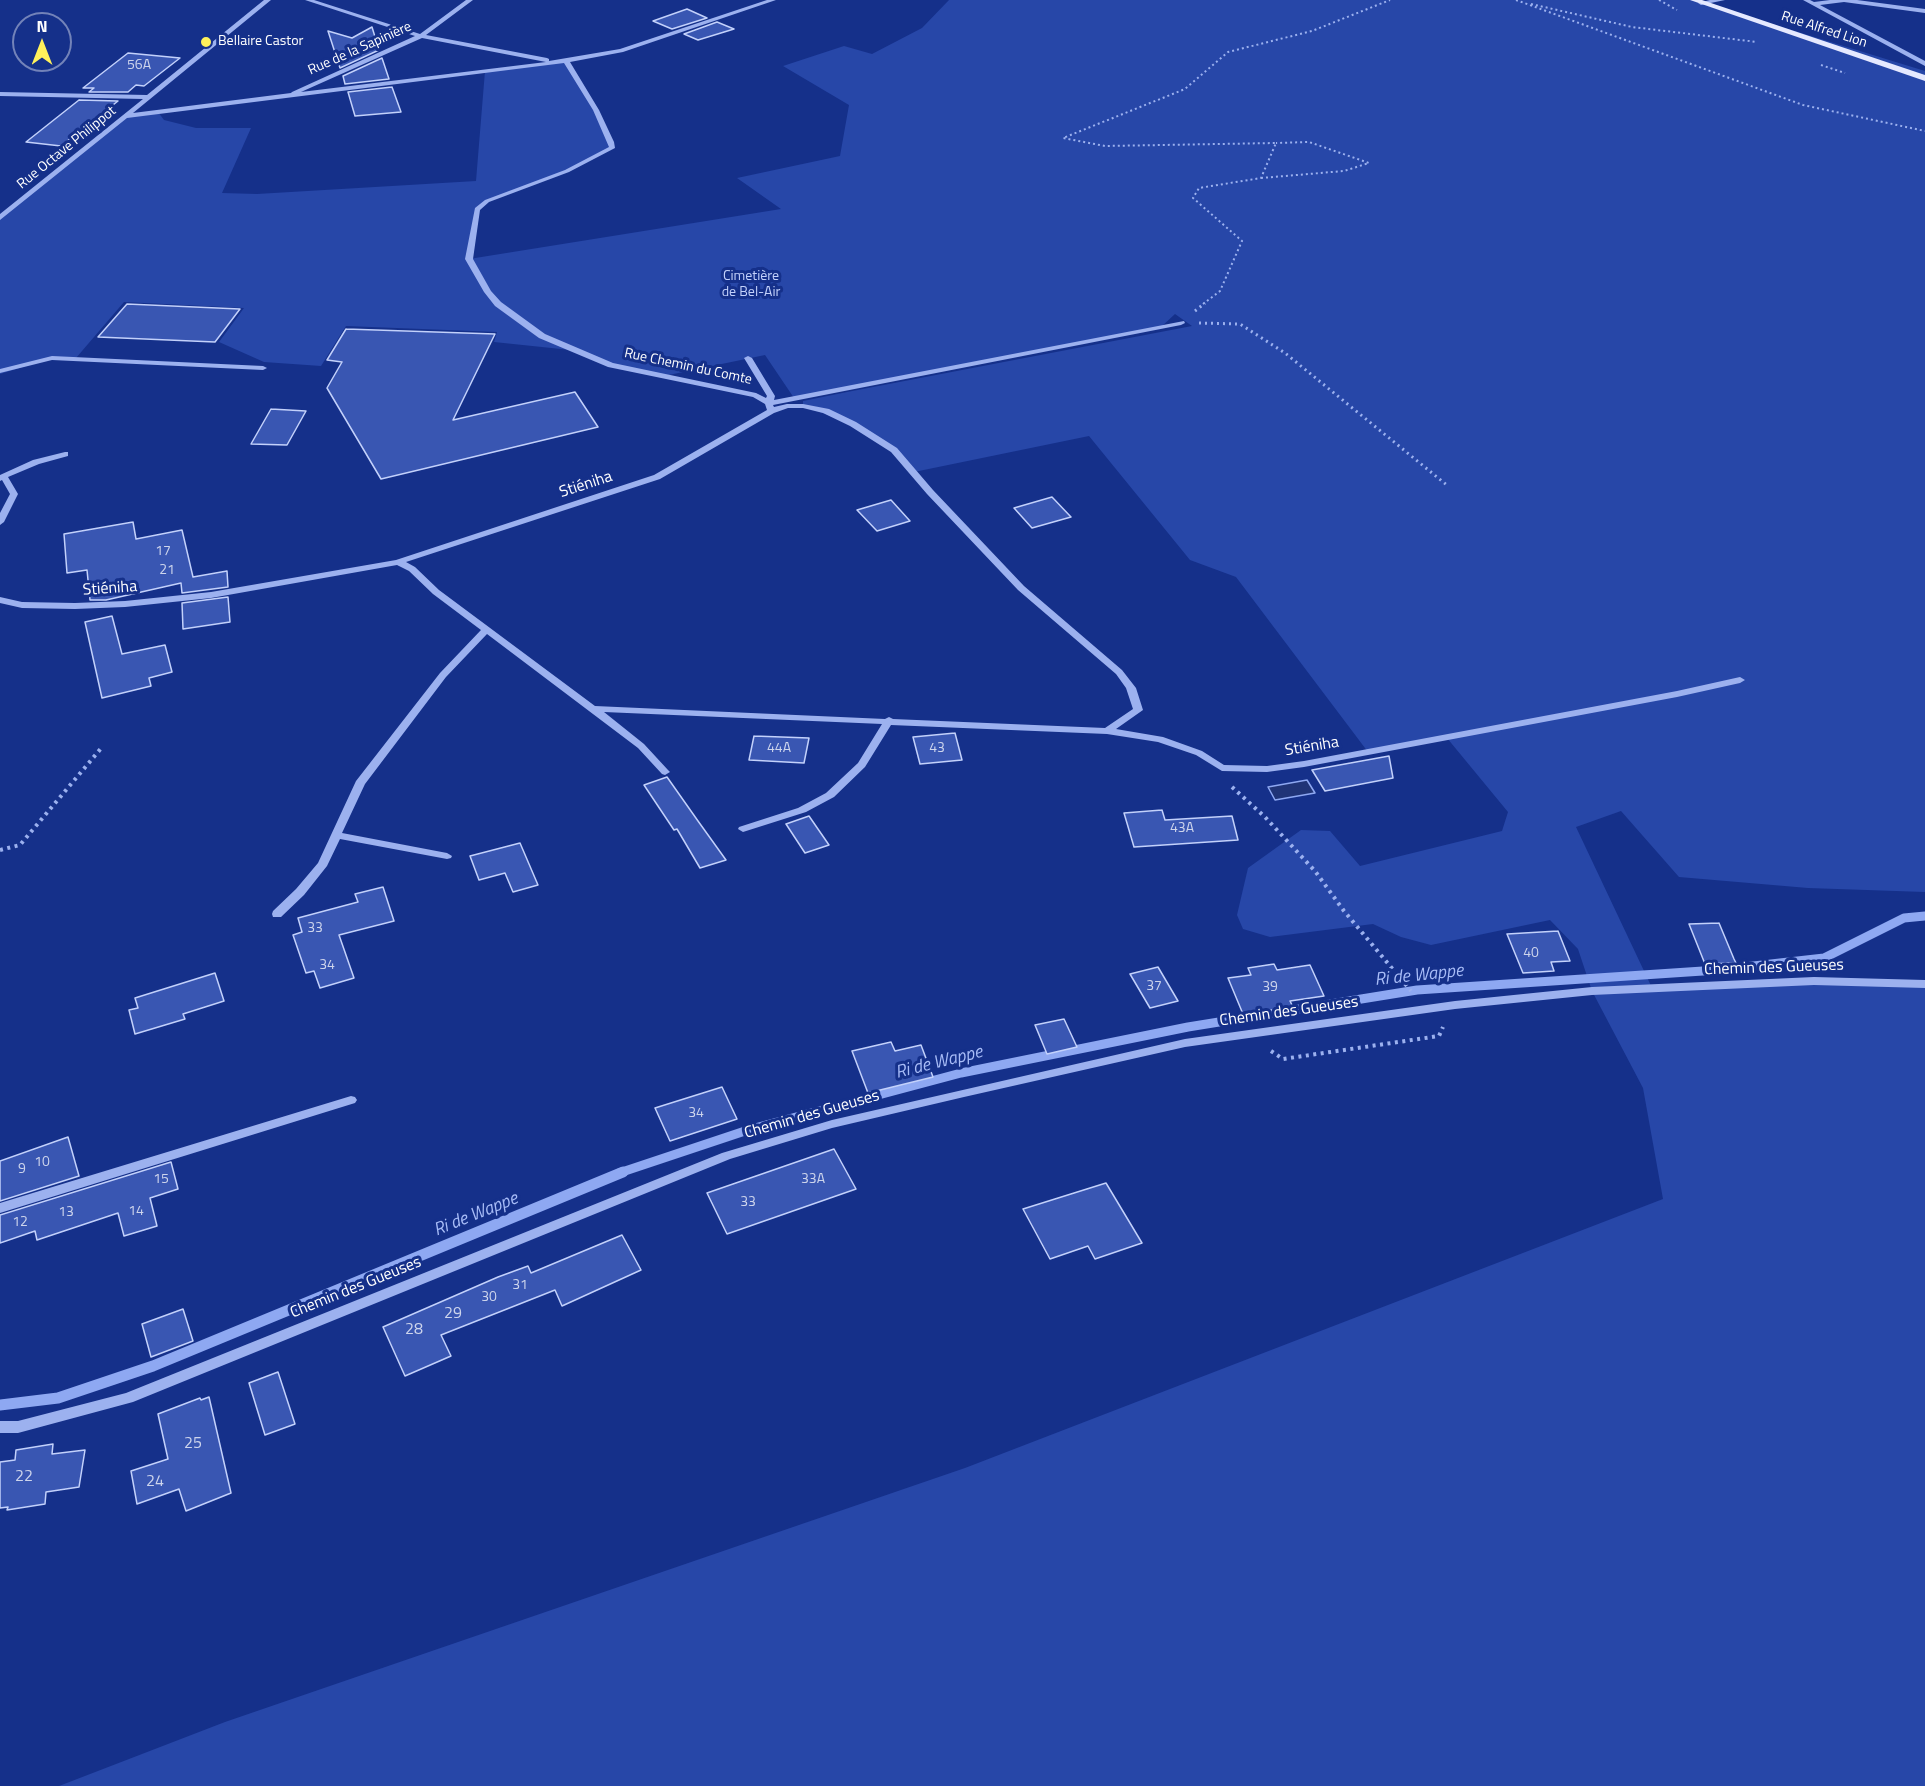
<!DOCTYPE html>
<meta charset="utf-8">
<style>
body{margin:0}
#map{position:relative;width:1925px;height:1786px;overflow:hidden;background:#15308a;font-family:"Titillium Web",sans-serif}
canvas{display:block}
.north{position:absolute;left:12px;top:12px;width:60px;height:60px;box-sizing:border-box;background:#15308a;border:2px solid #7383b9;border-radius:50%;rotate:0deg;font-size:16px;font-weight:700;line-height:24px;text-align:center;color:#fff}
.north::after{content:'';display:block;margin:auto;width:21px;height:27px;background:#fff15b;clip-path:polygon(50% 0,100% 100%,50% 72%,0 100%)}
</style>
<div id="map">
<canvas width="1925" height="1786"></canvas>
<div class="north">N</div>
</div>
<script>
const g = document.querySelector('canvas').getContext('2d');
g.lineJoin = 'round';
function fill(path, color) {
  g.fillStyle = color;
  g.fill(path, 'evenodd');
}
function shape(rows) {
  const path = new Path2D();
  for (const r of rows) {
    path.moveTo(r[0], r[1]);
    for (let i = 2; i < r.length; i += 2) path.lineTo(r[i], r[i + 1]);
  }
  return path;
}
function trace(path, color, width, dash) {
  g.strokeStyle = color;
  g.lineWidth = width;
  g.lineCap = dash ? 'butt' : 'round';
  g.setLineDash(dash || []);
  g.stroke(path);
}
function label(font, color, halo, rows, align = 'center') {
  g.font = font + ' "Titillium Web",sans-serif';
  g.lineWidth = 6;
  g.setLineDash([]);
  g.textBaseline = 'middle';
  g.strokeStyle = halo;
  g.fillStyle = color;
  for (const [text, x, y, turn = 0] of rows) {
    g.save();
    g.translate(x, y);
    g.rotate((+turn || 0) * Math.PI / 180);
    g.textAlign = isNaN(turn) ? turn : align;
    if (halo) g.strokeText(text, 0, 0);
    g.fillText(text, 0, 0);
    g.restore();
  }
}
const green = shape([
 [949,0,1694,0,1925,71,1925,892,1808,888,1679,877,1621,811,1576,827,1653,990,1814,981,1925,984,1925,1786,59,1786,225,1722,965,1468,1663,1199,1643,1088,1592,991,1578,949,1550,920,1431,945,1401,937,1373,924,1270,937,1243,929,1237,915,1248,868,1301,830,1330,831,1360,866,1502,831,1508,812,1447,738,1368,752,1236,577,1190,560,1089,436,914,472,909,464,853,424,803,406,803,401,847,392,1192,326,1175,314,1161,327,794,398,765,355,664,376,611,365,580,351,494,342,497,332,346,326,321,366,264,362,219,342,244,308,124,302,76,358,52,358,0,374,0,218,126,116,158,112,164,120,196,128,251,128,222,193,257,194,476,181,485,71,566,61,596,110,612,148,567,171,487,202,477,209,469,259,781,209,737,178,840,156,849,105,783,66,844,46,872,54,922,28]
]);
const water = shape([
 [1307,780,1315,793,1275,800,1268,787,1307,780]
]);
const streamFar1 = shape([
 [619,1173,751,1129,961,1073,1188,1027,1417,990,1718,970,1824,958,1904,918,1925,916]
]);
const stream = shape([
 [0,1405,58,1398,153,1366,623,1172]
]);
const building = shape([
 [687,9,707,18,672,29,653,21,687,9],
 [717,22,734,29,698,40,684,34,717,22],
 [372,27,379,50,340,68,328,31,352,38,372,27],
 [128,53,180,58,144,86,136,85,128,92,89,92,94,88,83,88,128,53],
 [382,58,389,79,345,84,343,76,382,58],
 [392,87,401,112,355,116,348,92,392,87],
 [79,100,118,101,61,146,26,142,79,100],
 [127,304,240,309,215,342,98,337,127,304],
 [346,329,495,334,453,420,575,392,598,427,381,479,327,388,342,362,327,360,346,329],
 [271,409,306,411,287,445,251,444,271,409],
 [1052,497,1071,517,1032,528,1014,508,1052,497],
 [891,500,910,521,877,531,857,510,891,500],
 [133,522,136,539,182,530,193,577,227,571,228,587,182,593,181,583,106,600,90,600,87,570,67,573,64,534,133,522],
 [228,597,230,622,183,629,182,603,228,597],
 [112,616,122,654,165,645,172,672,149,678,151,686,102,698,85,622,112,616],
 [955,733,962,760,920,764,913,737,955,733],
 [754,736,809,738,804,763,749,760,754,736],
 [1389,756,1393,778,1325,791,1312,770,1389,756],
 [667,777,698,821,726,860,700,868,677,829,674,830,644,785,667,777],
 [1162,810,1165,820,1232,816,1238,840,1134,847,1124,813,1162,810],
 [809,816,829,845,805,853,786,824,809,816],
 [520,843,538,885,513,892,505,873,479,880,470,856,520,843],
 [383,887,394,921,339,935,354,978,320,988,314,971,306,973,293,935,302,932,298,918,358,902,355,894,383,887],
 [1719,923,1734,959,1736,963,1705,964,1689,924,1719,923],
 [1558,931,1570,961,1551,962,1554,971,1523,973,1507,934,1558,931],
 [1274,964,1277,970,1310,965,1324,996,1290,1001,1293,1007,1243,1014,1228,978,1251,975,1248,968,1274,964],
 [1158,967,1178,1001,1150,1008,1130,974,1158,967],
 [215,973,224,1001,183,1014,185,1019,135,1034,129,1010,138,1008,135,998,215,973],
 [1064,1019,1077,1047,1047,1054,1035,1025,1064,1019],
 [891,1042,895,1051,921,1045,933,1077,868,1093,852,1051,891,1042],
 [722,1087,737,1119,670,1141,655,1108,722,1087],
 [68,1137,79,1176,0,1201,0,1161,68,1137],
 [834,1149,856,1189,727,1234,707,1193,834,1149],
 [171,1162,178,1189,150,1198,157,1226,124,1236,118,1213,37,1240,35,1231,0,1243,0,1215,171,1162],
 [1106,1183,1142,1243,1095,1259,1088,1246,1050,1259,1023,1209,1106,1183],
 [622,1235,641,1270,562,1306,555,1290,441,1335,451,1356,405,1376,383,1327,498,1277,528,1266,531,1273,622,1235],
 [183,1309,193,1341,151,1357,142,1324,183,1309],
 [278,1372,295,1424,265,1435,249,1383,278,1372],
 [209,1397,231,1493,186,1511,179,1489,137,1504,131,1471,168,1459,158,1414,200,1398,201,1400,209,1397],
 [53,1444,52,1454,85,1450,79,1487,46,1492,45,1504,7,1510,8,1507,0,1508,0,1462,15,1460,16,1450,53,1444]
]);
const pathFar2 = shape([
 [1516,0,1803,105,1925,131],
 [1659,0,1677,10],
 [1531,4,1632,27,1757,42],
 [1821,65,1845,73],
 [1261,178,1344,171,1369,163,1309,142,1276,143],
 [1203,304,1220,291,1242,241,1193,198,1199,188,1261,178,1276,143,1105,146,1063,138,1185,89,1228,52,1312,31,1390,0]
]);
const pathFar1 = shape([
 [1195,311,1205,303],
 [1199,323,1240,324,1285,353,1448,486]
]);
const path = shape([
 [1232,787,1265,817,1315,871,1344,911,1411,991],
 [0,850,20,845,103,746],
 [1271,1051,1283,1059,1439,1036,1443,1027]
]);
const minor = shape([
 [264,0,271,0,133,113,291,93,292,92,415,36,305,0,314,0,420,34,466,0,473,0,426,35,547,58,549,59,549,61,620,49,767,0,776,0,623,52,570,62,599,110,614,142,615,148,569,172,489,202,480,210,473,259,491,291,501,302,545,334,613,363,756,393,766,398,767,396,744,358,748,356,752,358,775,396,774,400,1184,321,1185,323,1181,325,773,405,774,407,787,404,803,404,829,409,856,422,897,448,933,490,1024,586,1122,670,1136,688,1143,710,1116,729,1163,737,1202,751,1224,765,1267,766,1304,761,1677,691,1740,677,1745,680,1740,683,1677,697,1304,767,1267,772,1222,771,1196,755,1158,742,1107,734,891,725,865,767,834,797,806,812,743,832,738,829,739,827,798,808,826,793,858,763,882,724,604,712,644,744,668,770,670,772,665,775,662,774,638,748,487,634,446,677,365,784,342,833,447,853,452,856,451,858,447,859,340,839,327,866,304,895,281,917,273,917,272,914,273,911,296,889,318,863,356,781,440,673,481,630,433,594,409,571,397,565,211,598,125,607,75,609,22,608,0,603,0,597,22,602,75,603,125,601,211,592,396,560,654,475,767,410,765,404,753,397,608,367,539,338,495,306,484,292,465,259,475,208,485,200,565,170,609,147,593,110,564,63,127,118,0,220,0,214,143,99,0,96,0,92,147,95,264,0],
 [422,38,546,62,301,92,422,38],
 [788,408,803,408,823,413,850,426,891,452,927,494,1018,590,1116,674,1126,688,1133,709,1105,728,893,719,889,717,885,719,595,706,439,590,415,567,406,562,660,479,774,413,788,408],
 [1710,0,1725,0,1701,5,1698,3,1710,0],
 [1803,0,1810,0,1814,2,1830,0,1857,0,1925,9,1925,13,1844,2,1820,5,1925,61,1925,66,1803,0],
 [52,356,263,366,267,368,263,370,52,360,0,373,0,369,52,356],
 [65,452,68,452,68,456,39,464,8,477,18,494,4,522,0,525,0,513,10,494,2,480,0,481,0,475,33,460,65,452],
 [1814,977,1925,980,1925,988,1814,985,1592,995,1455,1009,1185,1047,964,1097,832,1128,730,1159,133,1402,18,1433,0,1433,0,1421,18,1421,126,1393,722,1153,832,1120,1185,1039,1455,1001,1592,987,1814,977],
 [351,1096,355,1097,357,1100,355,1103,0,1213,0,1203,351,1096]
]);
const major = shape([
 [1690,0,1702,0,1925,75,1925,81,1690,0]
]);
const markers = [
 [206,42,6,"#fff15b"]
];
const farStreetnames = [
 ["Rue Alfred Lion",1824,30,18],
 ["Rue de la Sapinière",360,49,-24],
 ["Rue Octave Philippot",67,148,-39],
 ["Rue Chemin du Comte",688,367,12]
];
const farPoinames = [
 ["Bellaire Castor",218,42]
];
const numberNames = [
 ["56A",139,66],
 ["17",163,552],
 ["21",167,571],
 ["44A",779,749],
 ["43",937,749],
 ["43A",1182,829],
 ["33",315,929],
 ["40",1531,954],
 ["34",327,966],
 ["37",1154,987],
 ["39",1270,988],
 ["34",696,1114],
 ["10",42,1163],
 ["9",22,1170],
 ["15",161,1180],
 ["33A",813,1180],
 ["33",748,1203],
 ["14",136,1212],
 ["13",66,1213],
 ["12",20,1223],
 ["31",520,1286],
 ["30",489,1298]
];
const farParknames = [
 ["Cimetière",751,277],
 ["de Bel-Air",751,293]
];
const streetNames = [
 ["Stiéniha",586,485,-18],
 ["Stiéniha",110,589,-4],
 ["Stiéniha",1312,747,-9],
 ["Chemin des Gueuses",1774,968,-2],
 ["Chemin des Gueuses",1289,1012,-8],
 ["Chemin des Gueuses",812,1115,-16],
 ["Chemin des Gueuses",356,1288,-22]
];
const nearNumbernames = [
 ["29",453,1314],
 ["28",414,1330],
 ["25",193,1444],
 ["22",24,1477],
 ["24",155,1482]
];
const waterNames = [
 ["Ri de Wappe",1419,976,-6],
 ["Ri de Wappe",939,1063,-14],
 ["Ri de Wappe",476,1215,-22]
];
fill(green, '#2747a8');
fill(water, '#203477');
trace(water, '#8ea8f2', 1.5);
trace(streamFar1, '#8ea8f2', 9);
trace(stream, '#8ea8f2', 11);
fill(building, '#3956b2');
trace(building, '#c3d1fb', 1.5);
trace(pathFar2, '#9cb1ef', 2, [2, 3]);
trace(pathFar1, '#9cb1ef', 3, [2, 4]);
trace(path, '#9cb1ef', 4, [3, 4.5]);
fill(minor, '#9cb1ef');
fill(major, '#e5e9ff');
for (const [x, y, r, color] of markers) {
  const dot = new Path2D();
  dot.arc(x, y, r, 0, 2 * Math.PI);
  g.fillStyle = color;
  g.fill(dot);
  trace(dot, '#15308a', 2);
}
label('14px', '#fff', '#15308a', farStreetnames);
label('14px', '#fff', '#15308a', farPoinames, 'left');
label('14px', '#ced5ec', null, numberNames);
label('14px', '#c3d1fb', '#15308a', farParknames);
label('16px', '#fff', '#15308a', streetNames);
label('16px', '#ced5ec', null, nearNumbernames);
label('italic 18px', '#a8bcf7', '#15308a', waterNames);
</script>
